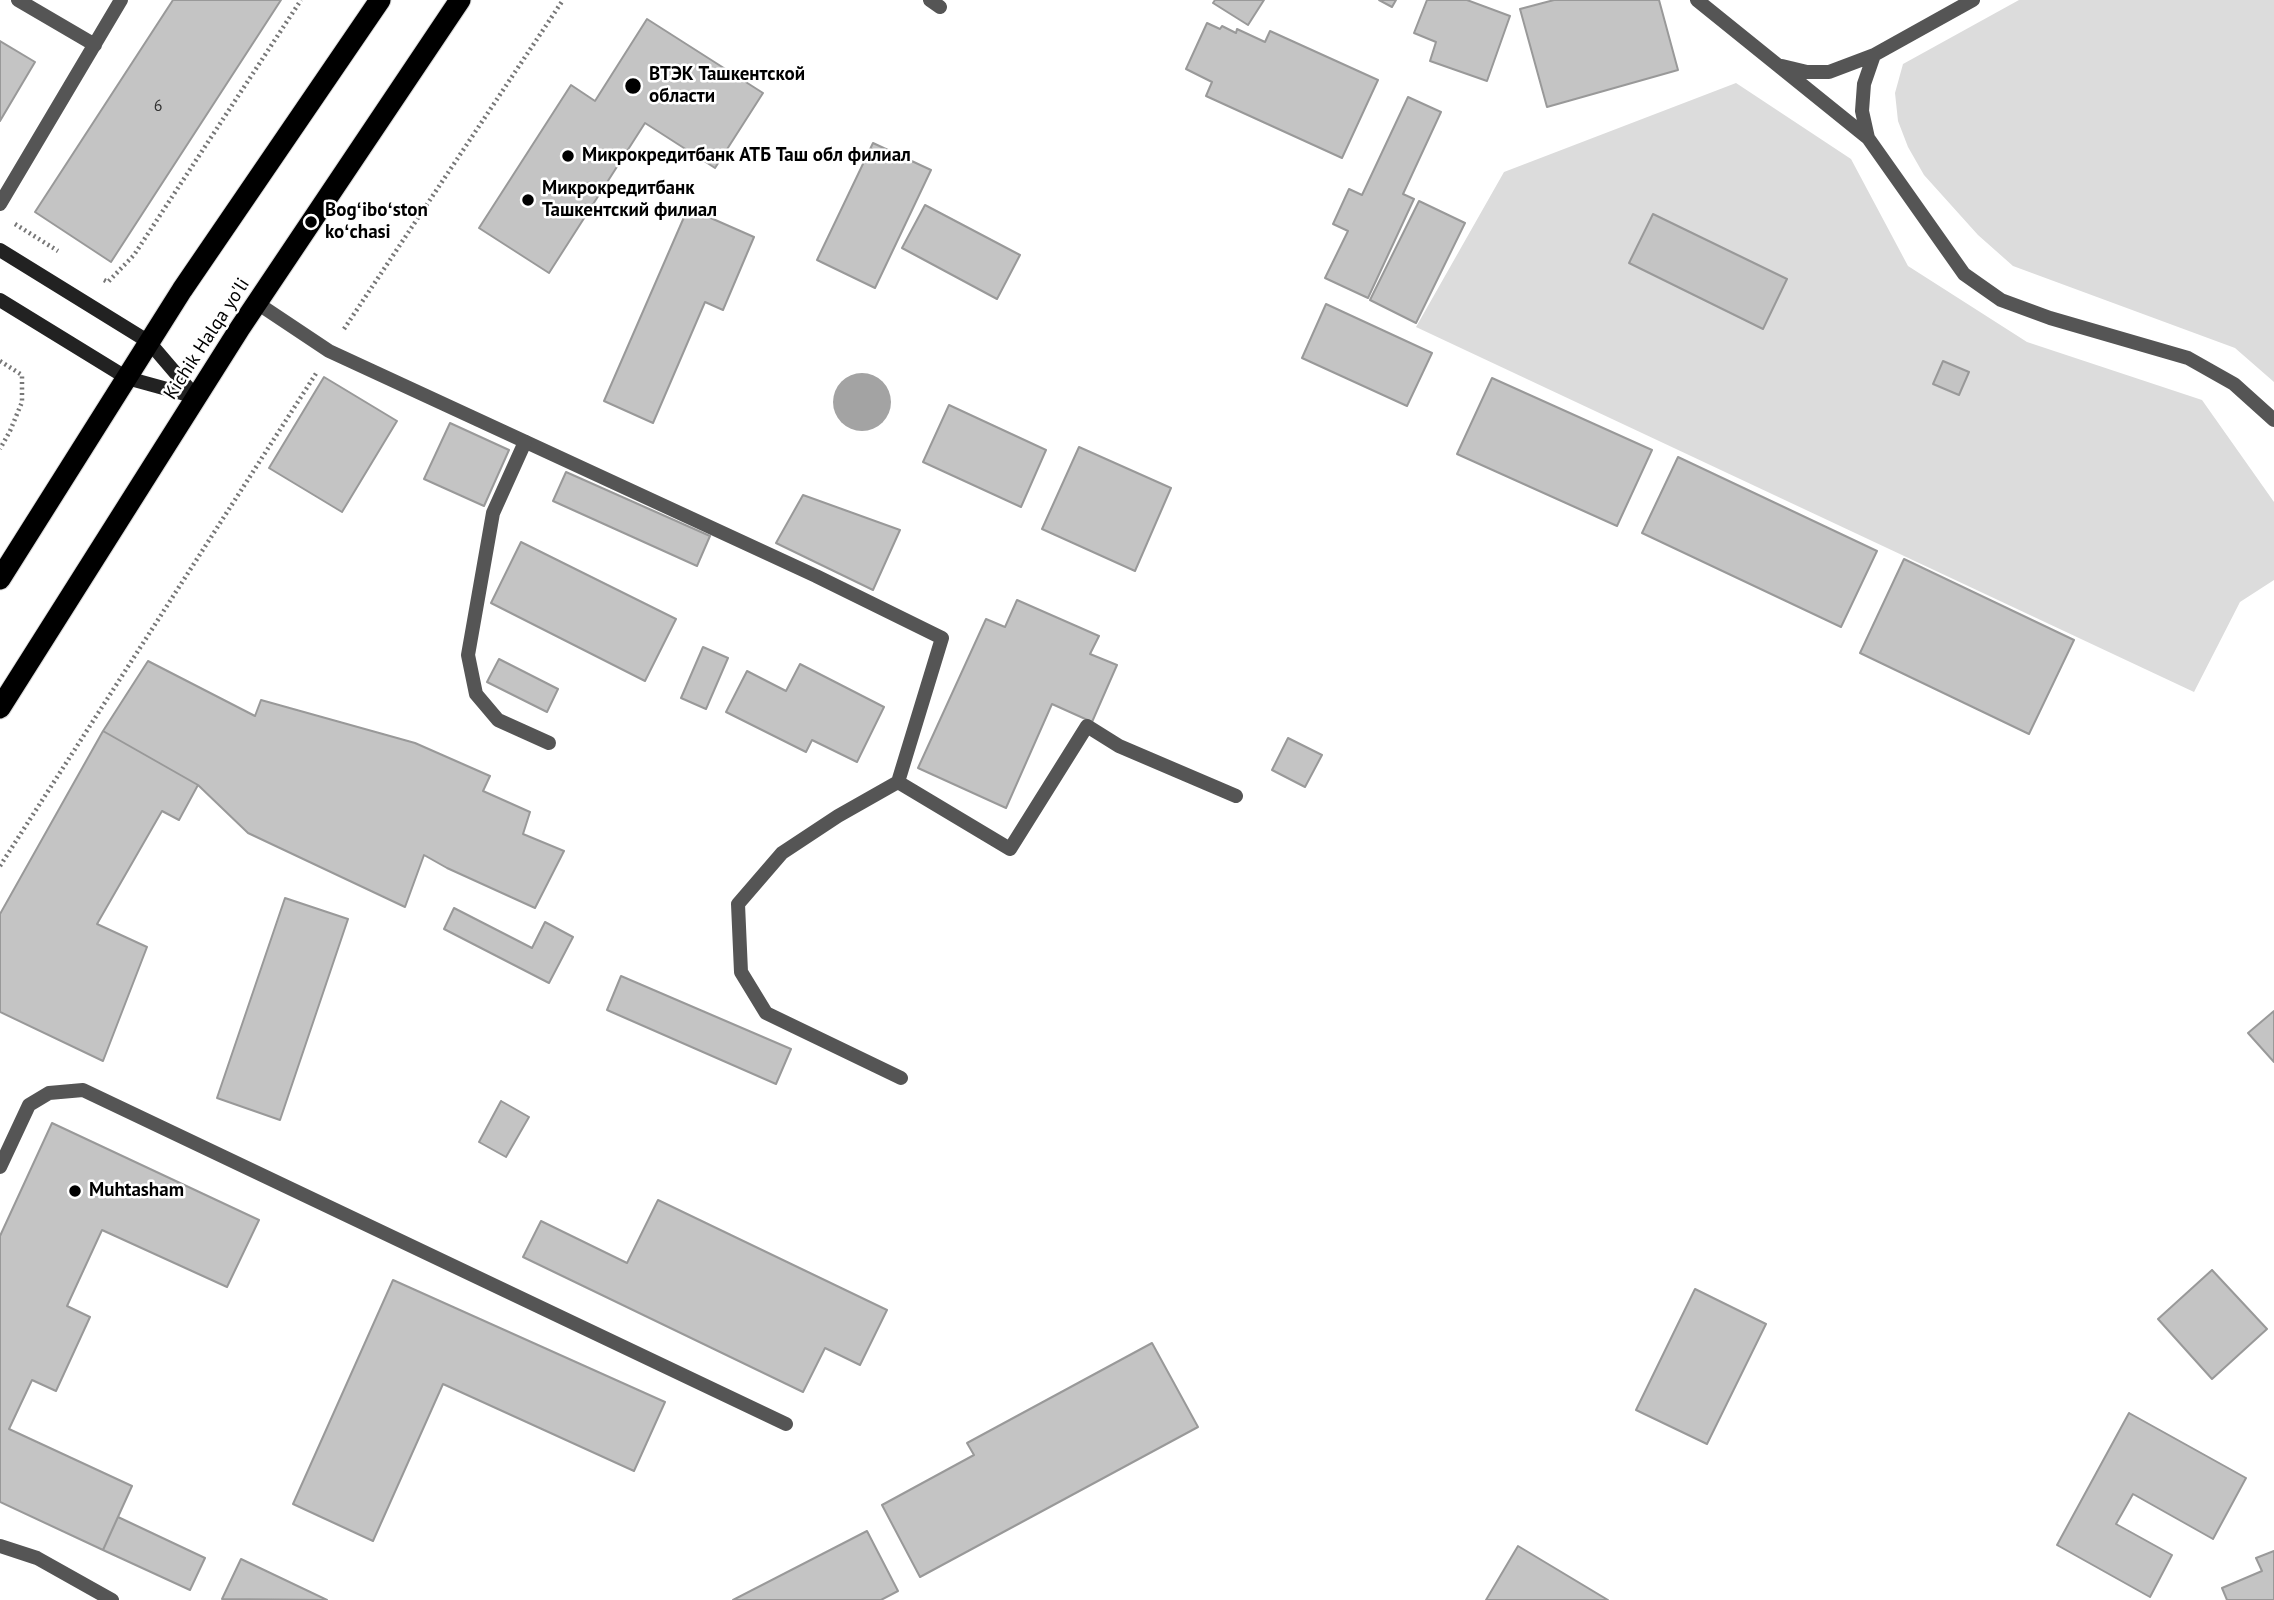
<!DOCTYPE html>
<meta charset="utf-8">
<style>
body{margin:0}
canvas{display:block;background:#fff}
</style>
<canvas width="2274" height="1600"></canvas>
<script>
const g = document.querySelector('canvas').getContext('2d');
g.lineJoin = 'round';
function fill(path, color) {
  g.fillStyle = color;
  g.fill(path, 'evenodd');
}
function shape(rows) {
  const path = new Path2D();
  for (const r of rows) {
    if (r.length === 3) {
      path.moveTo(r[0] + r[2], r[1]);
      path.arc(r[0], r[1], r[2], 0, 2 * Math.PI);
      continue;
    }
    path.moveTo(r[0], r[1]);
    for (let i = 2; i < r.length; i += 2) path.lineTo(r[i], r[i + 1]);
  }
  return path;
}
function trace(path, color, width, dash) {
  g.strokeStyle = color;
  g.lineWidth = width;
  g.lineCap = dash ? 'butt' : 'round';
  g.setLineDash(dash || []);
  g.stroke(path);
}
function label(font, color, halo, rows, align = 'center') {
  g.font = font + ' "PT Sans",sans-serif';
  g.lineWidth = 5;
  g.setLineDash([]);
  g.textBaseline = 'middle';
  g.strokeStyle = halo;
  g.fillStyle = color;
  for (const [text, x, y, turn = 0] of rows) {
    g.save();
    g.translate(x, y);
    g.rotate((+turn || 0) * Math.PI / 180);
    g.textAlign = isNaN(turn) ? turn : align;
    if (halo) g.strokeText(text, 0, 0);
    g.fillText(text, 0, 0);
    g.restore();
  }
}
const green = shape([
 [2019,0,2274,0,2274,382,2235,348,2013,266,1978,235,1924,175,1908,147,1898,121,1895,93,1903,64],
 [1736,83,1851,159,1908,266,2027,342,2202,400,2274,502,2274,580,2240,602,2194,692,1416,327,1504,172]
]);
const water = shape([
 [862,402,29]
]);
const building = shape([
 [173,0,281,0,111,262,35,212,173,0],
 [1215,0,1264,0,1248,25,1213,3,1215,0],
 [1379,0,1396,0,1392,7,1379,0],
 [1427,0,1467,0,1510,16,1487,81,1430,61,1436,42,1414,33,1427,0],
 [1554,0,1659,0,1678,70,1547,107,1520,9,1554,0],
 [647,19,763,93,715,168,645,123,549,273,479,228,571,85,595,101,647,19],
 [1207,23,1220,29,1222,26,1236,33,1237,29,1265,42,1270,31,1378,80,1342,158,1206,96,1212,82,1186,69,1207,23],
 [0,41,35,62,0,121,0,41],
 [1408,97,1441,112,1403,194,1414,199,1368,298,1325,278,1348,231,1333,224,1349,189,1362,195,1408,97],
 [873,143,931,170,875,288,817,260,873,143],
 [1419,201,1465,223,1416,323,1370,300,1419,201],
 [925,205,1020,255,997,299,902,248,925,205],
 [688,208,754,237,723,310,705,302,653,423,604,401,688,208],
 [1653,214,1787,279,1763,329,1629,263,1653,214],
 [1326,304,1432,353,1407,406,1302,358,1326,304],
 [1943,361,1969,372,1959,395,1933,384,1943,361],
 [324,377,397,421,342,512,269,468,324,377],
 [1492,378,1652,450,1617,526,1457,454,1492,378],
 [949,405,1046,450,1021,507,923,462,949,405],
 [450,423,509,450,484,506,424,479,450,423],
 [1079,447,1171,488,1135,571,1042,529,1079,447],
 [1678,457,1877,551,1841,627,1642,533,1678,457],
 [566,472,710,536,697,566,553,501,566,472],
 [803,495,900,530,873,590,776,543,803,495],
 [521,542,676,619,645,681,491,603,521,542],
 [1904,559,2074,640,2029,734,1860,653,1904,559],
 [1017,600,1099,636,1090,654,1117,665,1092,722,1052,704,1006,808,918,768,986,619,1005,627,1017,600],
 [703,647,728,658,706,709,681,698,703,647],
 [499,659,558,689,547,712,487,682,499,659],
 [148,661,255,716,261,700,415,743,490,776,483,791,530,812,523,834,564,851,535,908,447,868,424,855,405,907,248,833,198,785,103,731,148,661],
 [800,664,884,707,857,762,812,740,806,752,726,712,747,671,786,691,800,664],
 [103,731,198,785,179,820,162,811,97,924,147,947,103,1061,0,1012,0,914,103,731],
 [1288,738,1322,755,1305,787,1272,770,1288,738],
 [285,898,348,919,280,1120,217,1098,285,898],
 [454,908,532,948,545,922,573,937,549,983,444,929,454,908],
 [621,976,791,1049,776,1084,607,1010,621,976],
 [2274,1011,2274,1062,2248,1033,2274,1011],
 [501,1101,529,1117,506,1157,479,1142,501,1101],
 [52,1123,259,1220,227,1287,102,1230,67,1306,90,1317,56,1391,32,1380,9,1429,132,1486,103,1550,0,1502,0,1236,52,1123],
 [658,1200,887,1310,860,1365,825,1348,803,1392,523,1257,541,1221,627,1263,658,1200],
 [2212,1270,2267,1329,2212,1379,2158,1319,2212,1270],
 [393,1280,665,1402,634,1471,443,1384,373,1541,293,1504,393,1280],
 [1695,1289,1766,1324,1707,1444,1636,1410,1695,1289],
 [1152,1343,1198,1427,920,1577,882,1505,974,1455,967,1443,1152,1343],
 [2129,1413,2246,1478,2213,1539,2133,1494,2116,1524,2172,1555,2150,1597,2057,1545,2129,1413],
 [118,1517,205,1558,190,1590,103,1550,118,1517],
 [867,1531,898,1591,881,1600,733,1600,867,1531],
 [1518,1546,1608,1600,1486,1600,1518,1546],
 [2274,1551,2274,1600,2227,1600,2222,1588,2262,1571,2256,1558,2274,1551],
 [241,1559,327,1600,222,1599,241,1559]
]);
const path = shape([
 [15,224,58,251],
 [104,280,108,282,134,255,301,0],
 [344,329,563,0],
 [0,361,22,375,22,402,10,431,0,449],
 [0,866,317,372]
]);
const lane = shape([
 [18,0,95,45],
 [930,0,940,7],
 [1697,0,1868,138,1964,274,2001,300,2050,318,2188,358,2234,384,2274,420],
 [1782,66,1807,72,1829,72,1874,55,1973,0],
 [1868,138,1862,111,1864,84,1874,55],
 [0,204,121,0],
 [257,303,329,351,816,576,942,638,898,782,1010,849,1087,726,1119,746,1236,796],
 [898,782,838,816,782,853,738,904,741,972,766,1013,901,1078],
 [0,1167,29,1105,49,1093,83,1090,786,1424],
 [0,1546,37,1558,112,1600]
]);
const street = shape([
 [525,442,493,513,468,655,476,694,498,720,549,743]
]);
const secondary = shape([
 [0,250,149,342,196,397],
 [0,300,127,378,196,397]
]);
const highway = shape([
 [0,579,182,290,380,0],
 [0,708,240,328,460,0]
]);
const markers = [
 [633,86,9,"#000"],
 [568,156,7,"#000"],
 [528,200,7,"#000"],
 [311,222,7,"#000"],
 [75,1191,7,"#000"]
];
const numberNames = [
 ["6",158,106]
];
const poiNames = [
 ["ВТЭК Ташкентской",649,75],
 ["области",649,97],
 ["Микрокредитбанк АТБ Таш обл филиал",582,156],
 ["Микрокредитбанк",542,189],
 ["Ташкентский филиал",542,211],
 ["Bogʻiboʻston",325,211],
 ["koʻchasi",325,233],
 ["Muhtasham",89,1191]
];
const streetNames = [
 ["Kichik Halqa yo'li",207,339,-57]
];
fill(green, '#dcdcdc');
fill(water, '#a3a3a3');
fill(building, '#c4c4c4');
trace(building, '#999', 2);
trace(highway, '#dbdbdb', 23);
trace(path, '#777', 4.5, [2, 3.5]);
trace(lane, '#555', 14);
trace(street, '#555', 14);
trace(secondary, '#222', 14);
trace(highway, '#000', 21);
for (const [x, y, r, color] of markers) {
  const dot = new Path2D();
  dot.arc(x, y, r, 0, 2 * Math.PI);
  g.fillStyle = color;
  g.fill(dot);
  trace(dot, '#fff', 2.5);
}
label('16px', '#313131', null, numberNames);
label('bold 19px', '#000', '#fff', poiNames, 'left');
label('19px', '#000', '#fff', streetNames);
</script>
